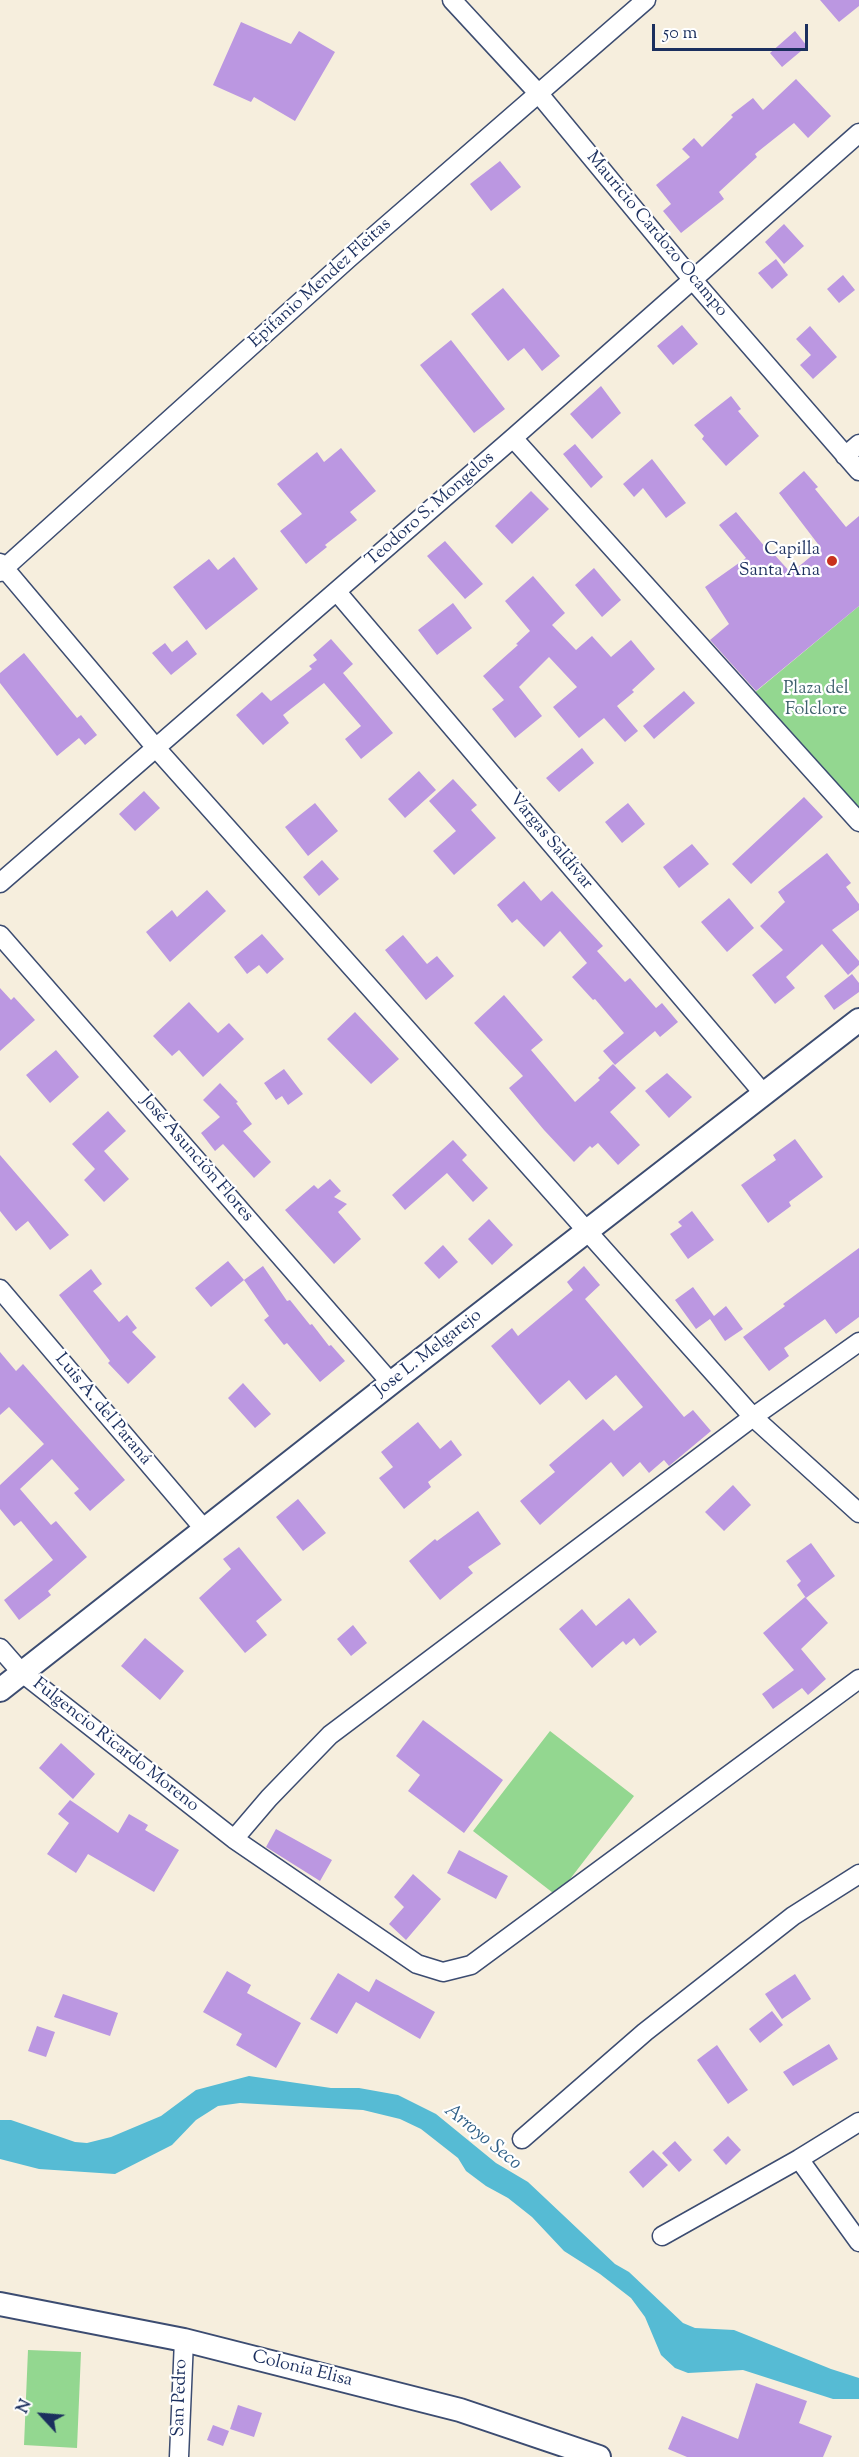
<!DOCTYPE html>
<meta charset="utf-8">
<style>
body{margin:0}
#map{position:relative;width:859px;height:2457px;overflow:hidden;background:#f6eedd;font-family:"Sorts Mill Goudy",serif}
canvas{display:block}
.north{position:absolute;left:12px;top:2385px;width:60px;height:60px;-webkit-text-stroke:4px #fff;paint-order:stroke;rotate:296deg;font-size:16px;font-weight:700;line-height:24px;text-align:center;color:#1b2f5e}
.north::after{content:'';display:block;margin:auto;width:21px;height:27px;background:#1b2f5e;clip-path:polygon(50% 0,100% 100%,50% 72%,0 100%)}
.scale{position:absolute;left:652px;top:24px;width:156px;height:27px;box-sizing:border-box;border:3px solid #1b2f5e;border-top:0;padding-left:8px;font-size:18px;line-height:21px;white-space:nowrap;color:#1b2f5e;-webkit-text-stroke:4px #fff;paint-order:stroke}
</style>
<div id="map">
<canvas width="859" height="2457"></canvas>
<div class="north">N</div>
<div class="scale">50 m</div>
</div>
<script>
const g = document.querySelector('canvas').getContext('2d');
g.lineJoin = 'round';
function fill(path, color) {
  g.fillStyle = color;
  g.fill(path, 'evenodd');
}
function shape(rows) {
  const path = new Path2D();
  for (const r of rows) {
    path.moveTo(r[0], r[1]);
    for (let i = 2; i < r.length; i += 2) path.lineTo(r[i], r[i + 1]);
  }
  return path;
}
function trace(path, color, width, dash) {
  g.strokeStyle = color;
  g.lineWidth = width;
  g.lineCap = dash ? 'butt' : 'round';
  g.setLineDash(dash || []);
  g.stroke(path);
}
function label(font, color, halo, rows, align = 'center') {
  g.font = font + ' "Sorts Mill Goudy",serif';
  g.lineWidth = 4.5;
  g.setLineDash([]);
  g.textBaseline = 'middle';
  g.strokeStyle = halo;
  g.fillStyle = color;
  for (const [text, x, y, turn = 0] of rows) {
    g.save();
    g.translate(x, y);
    g.rotate((+turn || 0) * Math.PI / 180);
    g.textAlign = isNaN(turn) ? turn : align;
    if (halo) g.strokeText(text, 0, 0);
    g.fillText(text, 0, 0);
    g.restore();
  }
}
const green = shape([
 [859,606,859,814,753,694],
 [550,1731,634,1796,557,1896,473,1831],
 [28,2350,81,2352,77,2448,24,2445]
]);
const water = shape([
 [249,2076,331,2088,359,2088,398,2095,436,2114,496,2163,528,2182,615,2264,629,2272,683,2323,695,2328,734,2330,831,2369,859,2378,859,2399,833,2399,743,2370,688,2373,675,2368,661,2355,645,2317,631,2298,600,2274,564,2251,532,2217,508,2198,486,2186,466,2171,458,2158,421,2129,400,2119,363,2110,240,2103,218,2106,196,2120,172,2145,115,2174,39,2169,0,2159,0,2120,11,2120,75,2142,87,2143,111,2137,161,2116,196,2090]
]);
const building = shape([
 [820,0,859,0,859,6,839,22],
 [241,22,291,44,299,31,335,52,295,121,254,97,251,102,213,85],
 [795,31,807,46,782,67,770,53],
 [796,79,831,116,808,138,794,123,755,154,757,157,719,192,724,199,681,233,663,211,671,204,656,185,690,157,682,149,694,138,702,147,733,117,731,115,753,98,763,110],
 [500,161,521,187,491,211,470,184],
 [784,224,804,246,784,264,765,242],
 [776,259,788,275,772,289,758,273],
 [843,275,855,290,839,303,827,289],
 [503,288,560,356,542,371,524,348,508,361,471,314],
 [682,325,698,344,673,365,657,346],
 [810,326,837,357,813,379,800,365,811,355,796,339],
 [451,340,505,409,474,433,420,365],
 [601,386,621,413,592,439,570,414],
 [731,396,741,409,738,411,759,436,726,466,702,439,704,436,694,425],
 [575,444,603,477,591,488,563,454],
 [341,448,376,491,350,512,357,520,325,545,327,547,306,564,280,531,302,514,277,484,317,452,324,462],
 [652,459,686,503,666,518,643,488,634,497,623,484],
 [804,471,818,487,815,489,846,527,859,516,859,606,756,691,710,640,729,624,705,587,746,558,719,525,736,512,770,553,772,552,791,573,821,548,779,493],
 [531,491,549,509,512,544,495,526],
 [445,541,483,584,465,599,427,556],
 [234,557,258,589,206,630,173,587,209,559,218,570],
 [594,568,621,600,602,617,575,585],
 [533,576,565,613,552,625,576,650,592,636,611,657,631,640,655,669,632,690,634,692,617,706,638,731,625,742,604,718,579,738,553,707,577,687,549,657,519,687,542,716,515,738,492,709,504,700,483,676,518,645,516,644,530,631,505,601],
 [453,603,472,628,437,655,418,630],
 [331,639,353,664,343,673,393,733,361,759,345,739,361,726,324,683,283,715,289,723,263,745,236,715,262,692,271,701,312,669,309,666,317,660,313,655],
 [187,640,197,654,171,675,152,653,165,643,172,652],
 [24,653,77,718,81,715,97,735,85,745,79,738,57,756,0,683,0,673],
 [684,691,695,703,654,739,643,726],
 [582,748,594,763,559,792,546,778],
 [419,771,436,790,405,818,388,799],
 [453,779,477,805,471,810,496,838,454,875,433,851,456,831,429,801],
 [144,791,160,808,135,831,119,814],
 [804,797,823,817,751,884,732,864],
 [315,803,338,831,308,856,285,827],
 [628,803,645,824,622,843,605,822],
 [692,844,709,864,679,888,663,867],
 [827,853,851,883,846,887,859,904,859,910,832,930,859,961,859,965,848,975,822,944,786,977,795,988,775,1004,752,975,783,950,760,926,785,902,778,892],
 [322,860,339,879,319,896,303,877],
 [524,881,541,901,552,891,603,946,597,951,625,982,630,978,656,1008,662,1003,678,1022,660,1037,655,1031,615,1065,603,1051,624,1033,595,999,593,1000,572,977,587,963,560,931,544,947,517,919,512,923,497,905],
 [207,890,226,911,170,962,146,932,172,910,177,917],
 [729,898,754,928,727,952,701,922],
 [262,934,284,959,267,974,259,965,247,974,234,957],
 [403,935,427,964,437,956,454,976,426,1000,385,950],
 [852,974,859,983,859,992,834,1010,824,996],
 [0,988,11,1000,14,997,35,1020,0,1051],
 [504,995,543,1040,531,1050,575,1102,600,1080,598,1078,613,1064,636,1088,610,1112,640,1145,618,1165,598,1143,592,1148,590,1146,574,1162,544,1130,509,1088,523,1076,474,1023],
 [189,1002,218,1033,229,1023,244,1039,203,1077,179,1050,172,1056,153,1036],
 [355,1012,399,1059,371,1084,327,1039],
 [56,1050,79,1077,50,1103,26,1075],
 [284,1069,303,1094,288,1105,282,1096,276,1100,264,1083],
 [667,1073,692,1097,669,1118,645,1091],
 [220,1083,238,1102,236,1103,252,1124,243,1131,271,1162,254,1178,223,1144,215,1151,201,1133,220,1117,203,1100],
 [108,1111,126,1131,104,1151,129,1179,104,1202,84,1180,95,1169,72,1144],
 [795,1139,823,1177,789,1202,791,1206,768,1223,741,1185,776,1160,773,1155],
 [453,1140,467,1155,462,1160,488,1188,473,1202,447,1173,405,1210,392,1195],
 [0,1155,69,1235,50,1250,28,1221,16,1231,0,1211],
 [330,1179,341,1191,334,1197,347,1204,338,1212,361,1239,334,1264,285,1210,314,1185,318,1189],
 [692,1211,714,1240,688,1259,670,1234,682,1226,678,1222],
 [489,1219,513,1245,492,1265,468,1239],
 [443,1245,458,1262,439,1279,424,1263],
 [859,1248,859,1317,836,1334,825,1319,784,1348,789,1356,769,1371,743,1337,785,1306,783,1304],
 [228,1261,244,1280,211,1307,195,1288],
 [263,1266,287,1301,290,1300,310,1325,312,1324,329,1346,331,1345,345,1361,320,1382,287,1343,284,1345,264,1320,269,1316,244,1280],
 [584,1266,600,1285,585,1299,684,1417,693,1410,711,1431,669,1466,664,1460,649,1473,640,1462,623,1477,611,1462,540,1525,520,1501,555,1472,549,1465,603,1419,614,1431,643,1407,616,1375,586,1400,569,1380,540,1405,491,1346,512,1328,518,1336,573,1290,567,1282],
 [91,1269,102,1284,93,1291,119,1322,127,1315,137,1328,132,1332,156,1357,128,1384,108,1363,110,1361,59,1295],
 [693,1287,714,1316,726,1306,743,1329,725,1341,710,1319,696,1329,675,1300],
 [0,1352,16,1371,23,1364,125,1480,90,1511,74,1493,79,1489,52,1459,20,1489,51,1525,56,1521,87,1557,48,1591,51,1595,19,1620,4,1600,53,1560,21,1521,14,1526,0,1509,0,1485,44,1444,9,1407,0,1415],
 [243,1383,271,1414,255,1428,228,1398],
 [418,1422,440,1449,451,1440,462,1455,428,1482,431,1487,404,1509,379,1478,393,1467,381,1452],
 [733,1485,751,1505,724,1531,705,1512],
 [298,1499,326,1533,303,1551,276,1517],
 [478,1511,501,1544,468,1567,473,1573,440,1600,409,1561,435,1539,437,1541],
 [811,1543,835,1576,806,1598,797,1585,801,1581,786,1561],
 [239,1547,282,1600,256,1621,267,1635,245,1653,199,1598,231,1569,223,1559],
 [805,1597,828,1623,801,1649,826,1679,808,1695,802,1688,773,1709,762,1694,794,1670,763,1633],
 [629,1598,657,1632,640,1646,634,1638,626,1645,623,1641,592,1668,559,1629,582,1609,596,1626],
 [353,1625,367,1643,351,1656,337,1639],
 [145,1638,184,1671,160,1700,121,1666],
 [423,1720,503,1780,464,1833,408,1791,420,1775,396,1756],
 [61,1743,95,1774,73,1799,39,1768],
 [70,1800,118,1833,129,1814,148,1825,145,1830,179,1850,154,1892,88,1854,76,1873,47,1854,69,1823,58,1814],
 [276,1829,332,1860,320,1881,266,1847],
 [459,1850,508,1876,496,1899,447,1873],
 [413,1874,441,1899,406,1940,389,1924,404,1907,394,1897],
 [227,1971,251,1985,247,1993,301,2023,276,2068,236,2045,242,2034,203,2012],
 [338,1973,369,1992,376,1979,435,2012,420,2039,356,2002,337,2034,310,2019],
 [795,1974,811,1999,782,2019,765,1994],
 [63,1994,118,2013,110,2036,54,2017],
 [772,2011,783,2025,760,2043,749,2029],
 [37,2026,55,2032,46,2057,28,2051],
 [829,2044,838,2059,793,2086,783,2072],
 [717,2045,748,2090,728,2104,697,2060],
 [728,2136,741,2150,726,2165,713,2150],
 [675,2141,692,2160,679,2172,662,2153],
 [653,2150,668,2165,643,2188,629,2172],
 [756,2383,807,2401,799,2423,832,2436,823,2457,687,2457,668,2449,682,2416,738,2439],
 [238,2405,262,2413,254,2437,230,2429],
 [213,2425,229,2431,223,2446,207,2440]
]);
const minor = shape([
 [452,0,539,94,692,279,859,471],
 [513,438,859,822],
 [845,456,859,444],
 [0,563,156,748,753,1417,859,1513],
 [0,572,349,258,646,0],
 [337,592,763,1093],
 [0,883,513,438,859,133],
 [0,935,391,1383],
 [0,1289,205,1530],
 [0,1648,21,1672,234,1839,417,1964,443,1972,471,1965,859,1679],
 [234,1839,269,1798,330,1735,753,1417,859,1342],
 [522,2139,645,2032,793,1916,859,1874],
 [799,2159,859,2242],
 [662,2236,799,2159,859,2122],
 [179,2457,184,2340]
]);
const tertiary = shape([
 [0,1690,391,1383,859,1020],
 [0,2304,184,2340,460,2410,599,2457]
]);
const markers = [
 [832,561,6,"#c8321e"]
];
const streetNames = [
 ["Mauricio Cardozo Ocampo",656,235,50],
 ["Epifanio Mendez Fleitas",321,284,-42],
 ["Teodoro S. Mongelos",431,510,-41],
 ["Vargas Saldívar",550,842,50],
 ["José Asunción Flores",196,1159,49],
 ["Jose L. Melgarejo",429,1354,-38],
 ["Luis A. del Paraná",102,1410,50],
 ["Fulgencio Ricardo Moreno",115,1746,38],
 ["Colonia Elisa",302,2370,14],
 ["San Pedro",181,2398,-88]
];
const poiNames = [
 ["Capilla",820,551],
 ["Santa Ana",820,572]
];
const parkNames = [
 ["Plaza del",816,690],
 ["Folclore",816,711]
];
const waterNames = [
 ["Arroyo Seco",482,2138,39]
];
fill(green, '#93d790');
fill(water, '#56bbd4');
fill(building, '#bb97e1');
trace(minor, '#3c4c71', 21);
trace(tertiary, '#3c4c71', 26);
trace(minor, '#fff', 18);
trace(tertiary, '#fff', 22);
for (const [x, y, r, color] of markers) {
  const dot = new Path2D();
  dot.arc(x, y, r, 0, 2 * Math.PI);
  g.fillStyle = color;
  g.fill(dot);
  trace(dot, '#fff', 2);
}
label('18px', '#1b2f5e', '#fff', streetNames);
label('18px', '#1b2f5e', '#fff', poiNames, 'right');
label('18px', '#3f616d', '#fff', parkNames);
label('italic 20px', '#306087', '#fff', waterNames);
</script>
